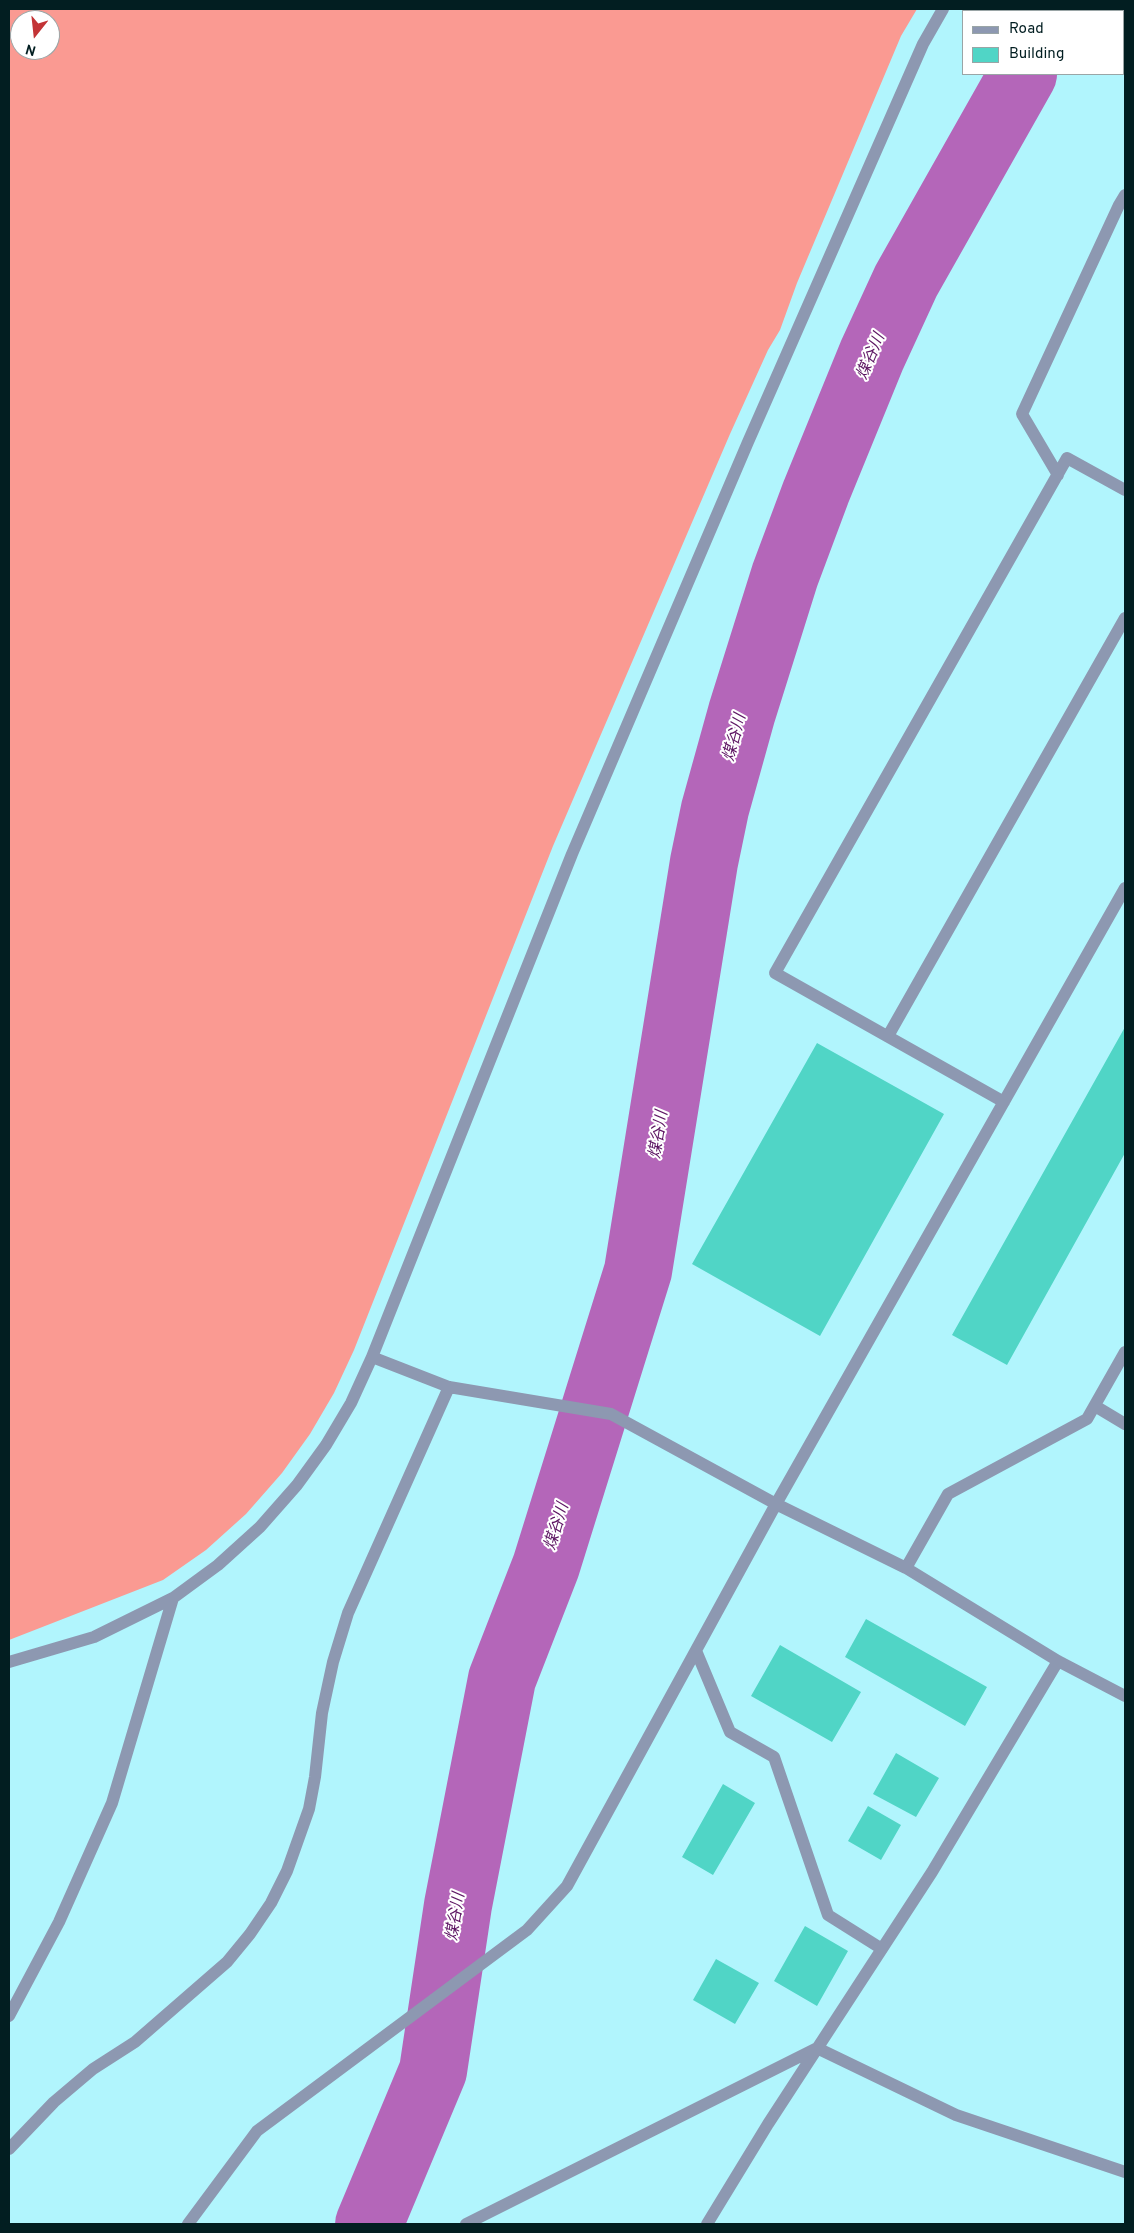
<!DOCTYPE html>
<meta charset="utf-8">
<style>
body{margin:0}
#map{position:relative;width:1134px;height:2233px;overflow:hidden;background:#b1f5fd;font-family:Overpass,sans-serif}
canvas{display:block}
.frame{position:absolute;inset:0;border:10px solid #021e21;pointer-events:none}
.legend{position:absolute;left:962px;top:10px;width:162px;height:65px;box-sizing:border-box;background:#fff;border:1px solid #9aa5a6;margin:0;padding:6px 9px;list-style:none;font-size:15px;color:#021e21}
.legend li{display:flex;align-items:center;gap:10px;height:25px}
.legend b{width:25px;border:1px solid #9aa5a6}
.north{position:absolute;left:10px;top:10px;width:50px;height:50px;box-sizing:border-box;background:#fff;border:1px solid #9aa5a6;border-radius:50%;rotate:196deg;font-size:14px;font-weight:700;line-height:20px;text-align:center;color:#021e21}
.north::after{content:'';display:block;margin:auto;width:18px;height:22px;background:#c33436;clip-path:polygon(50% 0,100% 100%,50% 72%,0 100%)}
</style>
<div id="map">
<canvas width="1134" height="2233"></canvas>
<div class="frame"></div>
<ul class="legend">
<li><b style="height:6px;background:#8d98b1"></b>Road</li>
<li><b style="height:14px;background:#50d5c6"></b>Building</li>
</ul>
<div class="north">N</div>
</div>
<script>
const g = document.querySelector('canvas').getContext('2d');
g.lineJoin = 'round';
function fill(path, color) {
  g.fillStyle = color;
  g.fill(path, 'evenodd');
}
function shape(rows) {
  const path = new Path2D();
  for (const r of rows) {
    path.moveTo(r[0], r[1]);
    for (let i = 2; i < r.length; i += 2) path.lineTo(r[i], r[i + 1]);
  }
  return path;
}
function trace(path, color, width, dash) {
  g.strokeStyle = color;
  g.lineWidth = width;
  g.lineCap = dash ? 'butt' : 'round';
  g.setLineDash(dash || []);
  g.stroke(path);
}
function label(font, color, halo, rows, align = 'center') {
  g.font = font + ' Overpass,"Noto Sans JP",sans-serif';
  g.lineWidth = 4;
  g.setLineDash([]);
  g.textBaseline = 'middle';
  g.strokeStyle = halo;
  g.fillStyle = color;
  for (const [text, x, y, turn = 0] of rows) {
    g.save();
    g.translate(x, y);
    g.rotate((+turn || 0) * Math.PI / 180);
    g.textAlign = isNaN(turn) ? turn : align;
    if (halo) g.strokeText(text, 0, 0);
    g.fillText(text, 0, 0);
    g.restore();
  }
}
const forest = shape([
 [9,9,917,9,901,36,797,283,780,330,768,350,730,434,553,846,354,1350,334,1393,310,1434,282,1473,246,1514,206,1550,163,1580,9,1640],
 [20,20,50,20,50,50,20,50]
]);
const river = shape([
 [1062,11,1064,9],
 [369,2224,433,2071,458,1905,502,1679,546,1566,638,1271,704,862,715,809,742,712,785,575,816,492,872,355,906,281,1023,74]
]);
const building = shape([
 [1125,1027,1125,1153,1007,1365,952,1335],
 [817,1043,944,1114,820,1336,692,1264],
 [866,1619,987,1687,965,1726,845,1657],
 [780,1645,861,1692,832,1742,751,1696],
 [896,1753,939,1778,916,1817,873,1794],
 [723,1784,755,1803,713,1875,682,1857],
 [868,1806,901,1825,881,1860,848,1841],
 [805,1926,848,1951,817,2006,774,1981],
 [716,1959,759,1983,735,2024,693,2000]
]);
const minor = shape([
 [1058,475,1022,414,1119,205,1125,195],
 [888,1036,1125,618],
 [1004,1102,775,973,1067,458,1125,490],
 [372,1357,449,1387,611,1414,776,1504,906,1568,1058,1661,1125,1696],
 [1095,1406,1125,1424],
 [906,1568,948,1494,1087,1419,1125,1352],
 [697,1653,730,1732,774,1757,828,1915,882,1949],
 [9,1662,94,1637,173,1598,218,1565,260,1527,297,1485,326,1445,351,1403,372,1357,572,854,748,442,923,44,943,9],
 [9,2016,59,1922,112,1803,173,1598],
 [9,2149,54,2102,93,2069,135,2042,227,1962,250,1934,271,1903,287,1871,309,1809,315,1777,322,1713,333,1662,348,1613,449,1387],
 [188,2224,257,2131,527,1930,567,1886,776,1504,1125,888],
 [466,2224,817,2048,956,2115,1125,2172],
 [707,2224,768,2124,932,1872,1058,1661]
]);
const waterNames = [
 ["煤谷川",872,357,-67],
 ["煤谷川",736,738,-75],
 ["煤谷川",660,1135,-81],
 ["煤谷川",558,1527,-73],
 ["煤谷川",457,1917,-81]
];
fill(forest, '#fa9a92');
trace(river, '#b466b9', 68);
fill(building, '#50d5c6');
trace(minor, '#8d98b1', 12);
label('italic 16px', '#5c1462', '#fff', waterNames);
</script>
